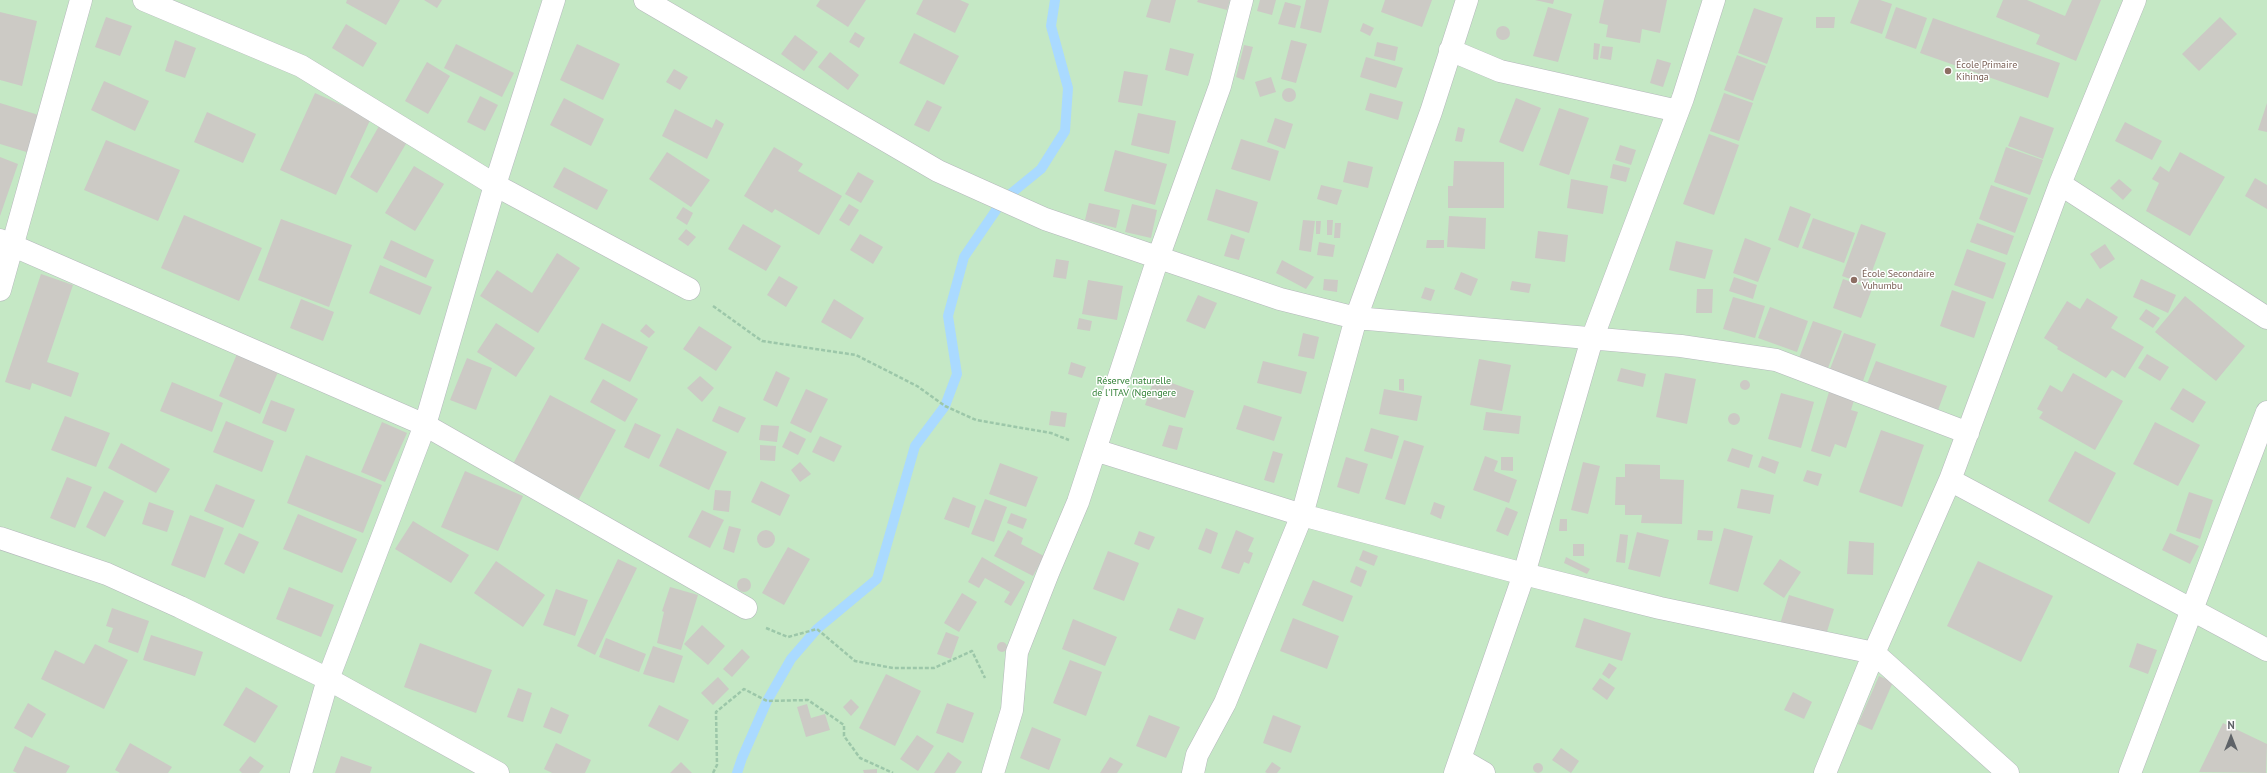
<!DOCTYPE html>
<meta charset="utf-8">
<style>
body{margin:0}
#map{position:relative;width:2267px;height:773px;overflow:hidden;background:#f1efe8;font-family:"PT Sans",sans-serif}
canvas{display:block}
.north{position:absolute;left:2211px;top:717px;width:40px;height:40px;-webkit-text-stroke:3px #fff;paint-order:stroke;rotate:0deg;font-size:11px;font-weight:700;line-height:16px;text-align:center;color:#5f6368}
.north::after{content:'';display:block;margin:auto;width:14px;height:18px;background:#5f6368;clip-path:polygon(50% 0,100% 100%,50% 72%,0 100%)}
</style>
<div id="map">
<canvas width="2267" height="773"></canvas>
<div class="north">N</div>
</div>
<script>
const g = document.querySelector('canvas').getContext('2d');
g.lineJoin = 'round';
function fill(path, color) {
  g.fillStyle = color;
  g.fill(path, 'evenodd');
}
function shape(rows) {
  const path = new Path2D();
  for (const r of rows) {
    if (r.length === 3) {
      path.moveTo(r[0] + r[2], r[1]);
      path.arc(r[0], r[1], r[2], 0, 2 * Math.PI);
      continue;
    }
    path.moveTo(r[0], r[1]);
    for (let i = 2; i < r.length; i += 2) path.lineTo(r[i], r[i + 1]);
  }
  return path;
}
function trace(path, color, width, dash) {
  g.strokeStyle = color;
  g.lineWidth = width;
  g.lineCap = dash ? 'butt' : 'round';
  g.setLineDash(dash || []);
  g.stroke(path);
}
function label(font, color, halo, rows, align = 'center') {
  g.font = font + ' "PT Sans",sans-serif';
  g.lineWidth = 3;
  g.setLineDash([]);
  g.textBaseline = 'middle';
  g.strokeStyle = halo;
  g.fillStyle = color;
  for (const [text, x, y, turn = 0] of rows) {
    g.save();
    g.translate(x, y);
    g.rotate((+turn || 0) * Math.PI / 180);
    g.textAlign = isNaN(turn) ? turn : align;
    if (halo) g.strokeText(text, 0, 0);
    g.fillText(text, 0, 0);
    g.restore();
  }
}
const green = shape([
 [0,0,2267,0,2267,773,0,773]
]);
const stream = shape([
 [737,773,742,758,767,701,791,659,817,629,877,579,915,446,945,406,957,374,948,316,964,257,1003,200,1041,169,1065,131,1068,88,1051,26,1055,0]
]);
const building = shape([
 [347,0,400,0,386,25,346,3],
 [424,0,442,0,437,8],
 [820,0,866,0,848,27,816,6],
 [923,0,960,0,969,4,955,33,916,14],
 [1151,0,1176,0,1170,23,1146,17],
 [1198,0,1230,0,1227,10,1197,2],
 [1260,0,1276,0,1272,15,1257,11],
 [1306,0,1329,0,1321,33,1300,28],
 [1385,0,1432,0,1422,27,1381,12],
 [1535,0,1554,0,1553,4],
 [1604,0,1667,0,1660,33,1642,29,1640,43,1606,37,1608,25,1599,23],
 [1859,0,1880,0,1892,4,1882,34,1850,23],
 [2003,0,2027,0,2065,16,2072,0,2101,0,2076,61,2036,44,2040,35,1996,17],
 [1285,2,1301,6,1295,28,1278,24],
 [1548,7,1572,14,1558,62,1533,56],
 [1896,7,1927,18,1916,49,1885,38],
 [1754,8,1783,18,1767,64,1738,53],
 [0,12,37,21,22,86,0,80],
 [106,17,132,26,120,56,95,47],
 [1816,17,1835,17,1834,28,1816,28],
 [2220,17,2237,34,2199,71,2182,54],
 [1933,18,2060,63,2048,98,1920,53],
 [1363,23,1374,28,1370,36,1360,31],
 [346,24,377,43,363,67,332,48],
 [1503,33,7],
 [855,32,865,38,859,48,849,42],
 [914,33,959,56,944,85,899,63],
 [795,35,818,52,804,71,781,54],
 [175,40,196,48,185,78,165,71],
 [1291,40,1307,44,1296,83,1281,79],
 [1377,42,1398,47,1395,61,1374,56],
 [1594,43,1600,44,1598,60,1593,59],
 [456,44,514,73,502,97,444,68],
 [577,44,620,64,603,100,560,80],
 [1244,45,1253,47,1244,80,1236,77],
 [1602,46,1613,47,1611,60,1600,58],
 [1170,48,1194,54,1188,76,1165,70],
 [830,52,859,75,848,90,818,67],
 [1737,55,1766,66,1753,101,1724,90],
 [1366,57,1403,68,1396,88,1360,77],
 [1657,59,1671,63,1663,87,1650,83],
 [427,62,450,76,428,114,405,101],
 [674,69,688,77,680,90,666,82],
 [1124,71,1148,75,1142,106,1118,102],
 [1271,77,1276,92,1260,97,1255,82],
 [104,81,149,101,135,131,91,110],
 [1289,95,7],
 [315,93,371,118,336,195,280,170],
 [1370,93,1403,102,1398,120,1365,110],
 [1724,93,1753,103,1739,141,1710,131],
 [480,96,498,105,485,131,467,122],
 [564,98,604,119,591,146,550,125],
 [1516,98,1541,108,1523,152,1499,142],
 [927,100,942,107,929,132,914,125],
 [0,103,45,117,33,154,0,144],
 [2267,103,2267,132,2258,130],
 [1559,108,1589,118,1569,175,1539,165],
 [675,109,712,128,716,119,724,124,707,159,662,136],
 [207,112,256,134,243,163,194,142],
 [1138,113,1176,121,1169,154,1131,145],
 [2020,116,2054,128,2043,159,2008,146],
 [1275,118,1293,124,1285,149,1267,142],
 [2125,122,2162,141,2152,160,2115,141],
 [379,126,407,142,377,193,350,177],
 [1458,127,1465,129,1462,142,1455,141],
 [1709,134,1739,145,1714,215,1683,204],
 [1241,139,1279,151,1270,181,1231,169],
 [106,140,180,170,158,221,84,190],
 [1620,145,1636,150,1631,165,1615,160],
 [774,147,803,164,798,171,842,196,819,235,775,209,772,213,744,196],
 [2006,147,2043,160,2030,195,1994,182],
 [1115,150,1167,164,1155,205,1104,191],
 [667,152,710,180,691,207,649,179],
 [2180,152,2225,177,2190,236,2146,211,2159,183,2152,179,2160,166,2169,172],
 [0,157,18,164,0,216],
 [1348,161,1373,167,1368,188,1343,182],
 [1454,161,1504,162,1504,208,1448,208,1448,186,1453,186],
 [1613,164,1630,168,1626,182,1610,178],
 [414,166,444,184,415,231,385,213],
 [564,167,608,190,597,210,553,187],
 [858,172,874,181,861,203,845,194],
 [2255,178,2267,185,2267,209,2245,196],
 [1571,179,1608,186,1603,214,1567,208],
 [2119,179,2132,190,2123,200,2110,188],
 [1321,185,1342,190,1337,205,1317,199],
 [1991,185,2028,198,2015,233,1979,219],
 [1216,189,1258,202,1249,233,1207,220],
 [1089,203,1120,210,1116,228,1085,220],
 [849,204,859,210,849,226,839,220],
 [1132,204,1157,210,1151,238,1125,232],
 [1790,206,1811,214,1798,248,1778,240],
 [683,207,693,213,687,225,676,218],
 [184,215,262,248,239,301,161,268],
 [1449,216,1486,218,1485,249,1447,247],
 [1813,218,1855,233,1844,263,1802,248],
 [281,219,352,245,329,307,258,280],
 [1303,220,1315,221,1311,252,1299,250],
 [1327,220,1333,220,1332,235,1327,235],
 [1316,221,1321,221,1320,234,1316,234],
 [1335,223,1341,223,1340,238,1334,238],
 [1977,223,2014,236,2007,255,1970,242],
 [743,224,781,246,766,271,728,249],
 [1861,224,1886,233,1867,285,1842,276],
 [686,229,696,237,688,246,678,239],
 [1538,231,1568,235,1565,262,1535,258],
 [860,234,883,247,873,264,850,250],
 [1231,234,1245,239,1239,260,1224,256],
 [1745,238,1771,248,1758,282,1733,273],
 [391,240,434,260,426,278,383,258],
 [1427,240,1444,240,1444,248,1426,248],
 [1676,241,1713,250,1705,279,1669,270],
 [1319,242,1335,245,1333,257,1317,255],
 [2105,244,2115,259,2100,269,2090,254],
 [1967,249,2006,263,1993,299,1954,285],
 [557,253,580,268,538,333,480,296,497,270,532,293],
 [1056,259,1069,261,1066,279,1053,277],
 [1282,260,1314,277,1306,289,1276,273],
 [380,265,432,287,420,315,369,293],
 [1461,272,1478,279,1471,296,1454,289],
 [41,274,73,285,47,362,79,373,71,397,32,383,30,390,5,382],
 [779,276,798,287,786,307,767,295],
 [1734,277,1757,285,1753,299,1729,291],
 [1324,279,1338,280,1337,292,1323,290],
 [1843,279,1872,289,1861,318,1833,308],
 [2141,279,2176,295,2168,313,2133,297],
 [1088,280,1123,286,1117,320,1082,314],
 [1512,281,1531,284,1529,293,1510,290],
 [1425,287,1435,290,1431,301,1421,298],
 [1697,289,1713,289,1712,313,1696,313],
 [1952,290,1986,302,1974,338,1940,326],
 [1198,295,1217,303,1205,329,1186,321],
 [2185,296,2245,346,2216,381,2155,332],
 [1733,297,1765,306,1755,338,1723,329],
 [2087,298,2118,317,2111,328,2144,347,2125,378,2112,370,2106,378,2057,349,2058,347,2044,338,2067,301,2080,309],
 [301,299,334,312,323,341,290,328],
 [834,299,864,318,851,339,821,322],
 [1770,307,1808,321,1797,352,1758,338],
 [2146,309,2160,318,2153,328,2139,319],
 [1079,318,1092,321,1090,331,1077,329],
 [1813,321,1842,331,1828,368,1799,358],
 [496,323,535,348,516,377,477,352],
 [602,323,648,347,630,382,584,359],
 [646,324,655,332,649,338,640,331],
 [699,326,732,347,716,371,683,349],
 [1303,333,1319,337,1314,359,1298,356],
 [1844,333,1876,344,1863,381,1830,369],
 [237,354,278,372,260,414,219,396],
 [2147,354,2169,367,2160,381,2138,368],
 [467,358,492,368,476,410,450,400],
 [1479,359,1511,365,1502,411,1470,405],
 [1263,361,1307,372,1301,394,1257,383],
 [1876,361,1947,386,1938,410,1867,384],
 [1071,362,1086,367,1082,378,1068,374],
 [1621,368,1646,374,1643,387,1617,381],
 [776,371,790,378,777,407,763,400],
 [1665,373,1696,379,1687,424,1656,417],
 [2073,373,2123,401,2095,450,2039,418,2043,412,2037,409,2050,385,2062,392],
 [700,376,714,388,702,402,687,388],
 [1155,377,1194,391,1185,418,1145,405],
 [603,379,638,399,625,422,590,402],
 [1399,379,1404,379,1404,391,1399,390],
 [1745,385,5],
 [172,382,223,403,212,432,160,411],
 [2183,388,2206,402,2193,423,2170,409],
 [806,389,828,399,811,433,790,423],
 [1384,389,1422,396,1417,421,1379,414],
 [1829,392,1854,400,1851,410,1858,412,1846,448,1835,444,1830,457,1811,451],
 [1781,393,1814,402,1801,448,1768,439],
 [550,395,616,430,579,499,513,464],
 [271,400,295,409,286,432,262,423],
 [1244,405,1282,417,1274,441,1236,429],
 [719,406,746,418,738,433,712,421],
 [1051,411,1067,413,1065,427,1049,425],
 [1486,412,1521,416,1519,434,1483,430],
 [1734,419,6],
 [65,416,110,433,96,467,51,450],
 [226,421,274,441,262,472,213,452],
 [382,422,407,433,385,482,361,472],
 [2155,422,2200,445,2178,486,2133,464],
 [635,423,661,435,649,459,624,447],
 [761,425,779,426,777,442,759,440],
 [1169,425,1183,428,1177,450,1162,446],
 [677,428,727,452,709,490,659,466],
 [1371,428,1399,436,1392,459,1364,451],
 [1881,430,1924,445,1902,507,1859,492],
 [790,431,806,439,798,455,782,447],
 [820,436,842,446,834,462,812,452],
 [1404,440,1424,446,1405,505,1385,499],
 [121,443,170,469,156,493,108,468],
 [760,445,776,446,775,461,760,460],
 [1732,448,1753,455,1749,468,1727,461],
 [1273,451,1283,454,1274,483,1264,480],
 [2075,451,2116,473,2089,524,2048,501],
 [306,455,382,485,363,533,287,503],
 [1485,456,1498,461,1494,471,1517,480,1509,503,1473,490],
 [1762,456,1779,462,1775,474,1758,467],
 [1346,457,1368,464,1359,494,1337,487],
 [1501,457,1513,457,1513,471,1501,470],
 [800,462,811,474,800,482,791,470],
 [1583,462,1600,466,1588,514,1571,510],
 [1000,463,1038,477,1026,507,989,494],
 [1625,464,1660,465,1660,479,1684,480,1682,524,1641,523,1642,515,1625,515,1625,505,1615,505,1616,477,1625,477],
 [1807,470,1822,474,1818,486,1803,481],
 [465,471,523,496,498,551,441,527],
 [67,477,92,487,75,528,50,518],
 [761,481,790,495,780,516,751,502],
 [216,484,255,500,243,528,204,511],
 [1741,489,1774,495,1770,514,1737,508],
 [715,490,731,491,729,512,713,510],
 [104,491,124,501,105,537,86,527],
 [2189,492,2213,500,2200,539,2176,531],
 [953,497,976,506,969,528,944,519],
 [985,499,1007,507,994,542,971,534],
 [149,502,174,511,167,532,142,524],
 [1434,502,1445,506,1441,519,1430,514],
 [1506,507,1518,512,1508,536,1496,531],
 [702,510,724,520,710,548,688,537],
 [1011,513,1027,519,1023,529,1007,523],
 [298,514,357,539,342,573,283,549],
 [190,515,224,528,205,578,171,565],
 [1560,519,1567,519,1567,531,1559,531],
 [413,521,469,555,451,583,395,549],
 [729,526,741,529,734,553,723,549],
 [1206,528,1218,533,1211,554,1198,549],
 [1724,528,1753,536,1738,592,1709,584],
 [766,539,9],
 [1008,530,1023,538,1021,544,1044,556,1033,576,994,556],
 [1236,530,1254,538,1248,551,1253,553,1249,564,1244,562,1239,574,1221,568],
 [1698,530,1713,531,1712,541,1697,540],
 [1139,531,1155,537,1149,550,1134,544],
 [1637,532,1669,540,1660,577,1628,569],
 [239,533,259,542,244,574,224,564],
 [2170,533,2199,546,2190,564,2162,550],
 [1620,534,1628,535,1625,563,1616,562],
 [1849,541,1874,543,1873,575,1847,574],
 [1573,544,1584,544,1584,556,1573,556],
 [788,547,810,559,784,605,762,593],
 [1363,550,1378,556,1374,566,1359,560],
 [1108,551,1139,563,1124,601,1093,589],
 [982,557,1025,582,1011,606,1004,602,1010,592,985,578,979,588,968,582],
 [1566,557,1590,569,1587,574,1564,563],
 [618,559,637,568,595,655,577,646],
 [1780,559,1801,572,1784,598,1763,584],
 [496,561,545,595,523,627,474,593],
 [1978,561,2053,596,2021,662,1947,626],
 [1356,566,1367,571,1361,587,1350,582],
 [744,585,7],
 [1313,580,1353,596,1343,622,1302,605],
 [289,587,334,605,321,637,276,619],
 [670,587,698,595,681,650,657,643,664,612,662,611],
 [556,589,588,600,575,636,543,625],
 [962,593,977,602,959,632,944,623],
 [1789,595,1834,609,1825,638,1780,624],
 [112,608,149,621,138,653,108,642,113,628,106,626],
 [1178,608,1204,618,1195,640,1169,630],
 [1293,618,1339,636,1327,669,1280,651],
 [1584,618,1631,633,1622,661,1575,647],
 [1073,619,1117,637,1105,666,1062,649],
 [702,625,725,646,708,665,684,644],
 [946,632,959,637,951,659,937,654],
 [151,635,203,652,195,676,143,660],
 [606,638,646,654,639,672,599,657],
 [1002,647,5],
 [420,643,492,670,476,713,404,687],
 [2137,643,2157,650,2148,674,2129,667],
 [95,644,128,660,104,709,41,679,55,650,84,664],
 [653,646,683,656,674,683,643,674],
 [742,649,750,657,732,677,723,669],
 [1070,660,1102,672,1086,716,1053,703],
 [1609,663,1617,668,1609,679,1602,674],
 [886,674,921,691,895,746,859,728],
 [1879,676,1893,682,1872,730,1858,724],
 [718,677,729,689,713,705,701,693],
 [1600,678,1615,688,1607,700,1592,689],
 [246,687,278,706,255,743,223,725],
 [518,688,532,693,523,722,507,717],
 [1793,692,1812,702,1804,719,1784,710],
 [851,699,859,707,851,716,843,707],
 [28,703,46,714,32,738,14,728],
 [947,703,974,713,963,743,936,733],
 [807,704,811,718,825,714,830,730,806,737,797,707],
 [659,705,689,720,678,741,648,726],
 [551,707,569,715,561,734,543,727],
 [1149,715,1180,727,1166,758,1136,746],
 [1273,715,1301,726,1291,753,1263,743],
 [2223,723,2267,744,2266,773,2199,772],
 [1032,727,1061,739,1049,770,1020,758],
 [917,735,934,746,918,771,900,759],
 [130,743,172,767,168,773,120,773,115,770],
 [556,743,591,760,585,773,552,773,544,769],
 [25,746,70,766,66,773,17,773,13,771],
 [1561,748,1579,761,1571,773,1552,760],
 [948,752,962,762,955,773,934,773],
 [250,756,264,766,259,773,242,773,239,770],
 [341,756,372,767,370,773,335,773],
 [1110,757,1123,764,1117,773,1100,773],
 [681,762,692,773,670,773],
 [1272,762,1281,768,1277,773,1267,773,1265,772],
 [1538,768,5],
 [877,769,877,773,864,773,863,770]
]);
const path = shape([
 [713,306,762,341,856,355,917,386,945,406,976,420,1051,433,1069,440],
 [766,628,788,637,817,629,855,661,893,668,934,668,972,651,985,678],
 [713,773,717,765,716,712,744,689,767,701,808,700,844,725,844,736,860,758,893,773]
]);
const street = shape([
 [144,0,301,66,495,185,689,289],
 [645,0,938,171,1045,219,1280,299,1356,318,1681,346,1776,360,1968,433],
 [1450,50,1500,71,1678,111],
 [2060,184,2267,318],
 [0,240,425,425,746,608],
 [0,290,81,0],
 [1095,450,1302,515,1524,574,1660,608,1874,653,2008,773],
 [1950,480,2267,650],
 [0,538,107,574,180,607,328,679,498,773],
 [1460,759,1484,773],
 [993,773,1012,710,1017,652,1048,573,1078,502,1158,258,1220,86,1242,0],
 [1193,773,1197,755,1225,703,1302,515,1356,318,1431,112,1467,0],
 [1455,773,1524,574,1592,339,1683,98,1714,0],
 [1825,773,1874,653,1950,480,2060,184,2135,0],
 [2130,773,2267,412]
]);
const secondary = shape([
 [301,773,328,679,425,425,495,185,554,0]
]);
const markers = [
 [1948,71,4,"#8d6e63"],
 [1854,280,4,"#8d6e63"]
];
const educationNames = [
 ["École Primaire",1956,65],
 ["Kihinga",1956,77],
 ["École Secondaire",1862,274],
 ["Vuhumbu",1862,286]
];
const parkNames = [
 ["Réserve naturelle",1134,381],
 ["de l'ITAV (Ngengere",1134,393]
];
fill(green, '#c5e8c5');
trace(stream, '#aadaff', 10);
fill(building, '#cccac5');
trace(street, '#b5b8bc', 23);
trace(secondary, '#b6babf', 23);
trace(path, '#9cc7a9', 2.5, [4, 2]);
trace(street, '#fff', 22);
trace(secondary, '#fff', 22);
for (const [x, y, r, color] of markers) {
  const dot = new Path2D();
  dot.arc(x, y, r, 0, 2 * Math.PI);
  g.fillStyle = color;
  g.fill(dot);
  trace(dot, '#fff', 1.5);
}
label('10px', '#785e54', '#fff', educationNames, 'left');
label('10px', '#348238', '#fff', parkNames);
</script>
